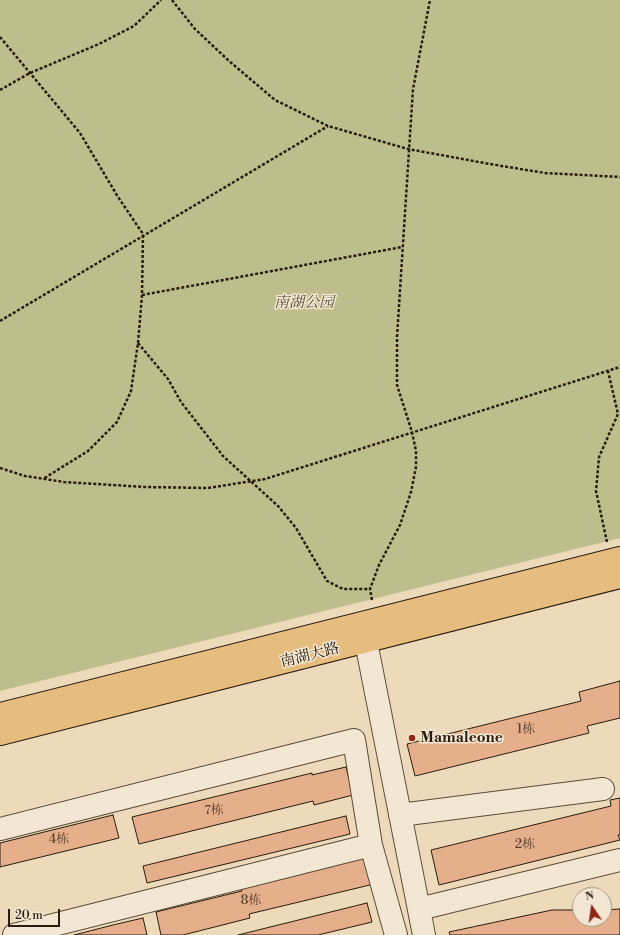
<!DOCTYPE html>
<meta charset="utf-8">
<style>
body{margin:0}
#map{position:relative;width:620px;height:935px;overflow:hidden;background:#eddabb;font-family:"Libre Bodoni",serif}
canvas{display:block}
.north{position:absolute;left:572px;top:887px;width:40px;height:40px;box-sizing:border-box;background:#f3e7d3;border:1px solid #a29684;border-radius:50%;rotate:347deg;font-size:11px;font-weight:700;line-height:16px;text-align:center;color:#291c0e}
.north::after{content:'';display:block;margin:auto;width:14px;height:18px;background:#8f2418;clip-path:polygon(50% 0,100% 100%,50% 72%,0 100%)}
.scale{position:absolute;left:8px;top:909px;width:52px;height:18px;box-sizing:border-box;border:2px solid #291c0e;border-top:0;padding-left:5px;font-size:12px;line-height:14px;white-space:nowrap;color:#291c0e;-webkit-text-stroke:3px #f3e7d3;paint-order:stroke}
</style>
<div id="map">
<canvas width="620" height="935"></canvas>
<div class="north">N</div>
<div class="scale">20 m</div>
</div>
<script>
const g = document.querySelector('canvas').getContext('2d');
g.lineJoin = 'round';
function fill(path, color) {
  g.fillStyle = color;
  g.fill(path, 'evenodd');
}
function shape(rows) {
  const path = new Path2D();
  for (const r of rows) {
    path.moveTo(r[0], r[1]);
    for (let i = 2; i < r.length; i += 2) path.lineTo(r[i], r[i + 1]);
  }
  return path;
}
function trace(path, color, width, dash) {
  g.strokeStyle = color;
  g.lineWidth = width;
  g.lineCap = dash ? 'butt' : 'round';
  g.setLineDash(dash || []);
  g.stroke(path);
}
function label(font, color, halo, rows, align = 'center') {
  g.font = font + ' "Libre Bodoni","Noto Serif SC",serif';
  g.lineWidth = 3;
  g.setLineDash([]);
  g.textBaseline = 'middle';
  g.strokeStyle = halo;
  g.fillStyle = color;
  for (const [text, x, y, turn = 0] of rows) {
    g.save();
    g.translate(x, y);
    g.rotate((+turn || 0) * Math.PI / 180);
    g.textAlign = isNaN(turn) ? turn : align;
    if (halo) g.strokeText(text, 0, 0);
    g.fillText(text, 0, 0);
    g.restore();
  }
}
const green = shape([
 [0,0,620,0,620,538,0,691]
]);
const building = shape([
 [620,681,620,718,587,726,589,733,415,776,407,744,581,701,579,692,620,681],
 [346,767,353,795,314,805,313,801,139,844,132,817,312,773,312,775,346,767],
 [620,798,620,835,618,835,620,840,439,885,431,850,611,806,610,800,620,798],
 [113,815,119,838,0,867,0,843,113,815],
 [346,816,350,834,147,883,143,866,346,816],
 [368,856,374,884,249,914,250,918,183,935,161,935,156,912,242,891,241,887,368,856],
 [367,903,372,922,318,935,238,935,367,903],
 [620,909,620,935,450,935,449,932,552,910,580,910,580,919,604,919,604,910,620,909],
 [143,918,147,935,74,935,113,925,143,918]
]);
const path = shape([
 [172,0,195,29,229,61,275,100,328,126,408,149,490,164,545,173,620,177],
 [0,37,80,133,118,197,143,234,142,295,138,343,131,391,117,422,88,451,43,479],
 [0,90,30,73,99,44,134,26,161,0],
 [142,295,402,247],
 [0,321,328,126],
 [138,343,168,379,181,402,223,456,278,506,296,528,327,581,343,589,370,589],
 [0,468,25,476,64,482,145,487,208,488,265,479,620,367],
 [607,542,596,491,599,457,618,414,608,371],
 [372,600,370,589,379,565,400,525,411,492,416,467,416,451,412,432,397,385,397,337,413,89,430,0]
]);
const minor = shape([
 [366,642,424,935],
 [400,815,603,789],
 [0,829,354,740,371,845,396,935],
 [419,909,620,860],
 [14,935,371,845]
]);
const major = shape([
 [0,714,620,558],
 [0,734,620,577]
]);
const markers = [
 [412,738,4,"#8f2418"]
];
const numberNames = [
 ["1栋",526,730],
 ["7栋",214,811],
 ["4栋",59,840],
 ["2栋",525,845],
 ["8栋",251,901]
];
const parkNames = [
 ["南湖公园",304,303]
];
const streetNames = [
 ["南湖大路",310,656,-14]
];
const poiNames = [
 ["Mamaleone",420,738]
];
fill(green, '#bebe8c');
fill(building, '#e6af8b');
trace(building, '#291c0e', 1);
trace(minor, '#5a4c39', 24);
trace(major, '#291c0e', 24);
trace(path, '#291c0e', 2.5, [3, 2]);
trace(minor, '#f3e7d3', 22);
trace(major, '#e6bd7e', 22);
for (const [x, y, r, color] of markers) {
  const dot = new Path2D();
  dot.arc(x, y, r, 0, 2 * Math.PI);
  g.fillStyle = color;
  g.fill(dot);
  trace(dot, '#f3e7d3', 1.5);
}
label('13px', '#58412d', null, numberNames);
label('italic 15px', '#564d34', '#f3e7d3', parkNames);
label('15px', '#291c0e', '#f3e7d3', streetNames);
label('bold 15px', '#291c0e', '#f3e7d3', poiNames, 'left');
</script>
